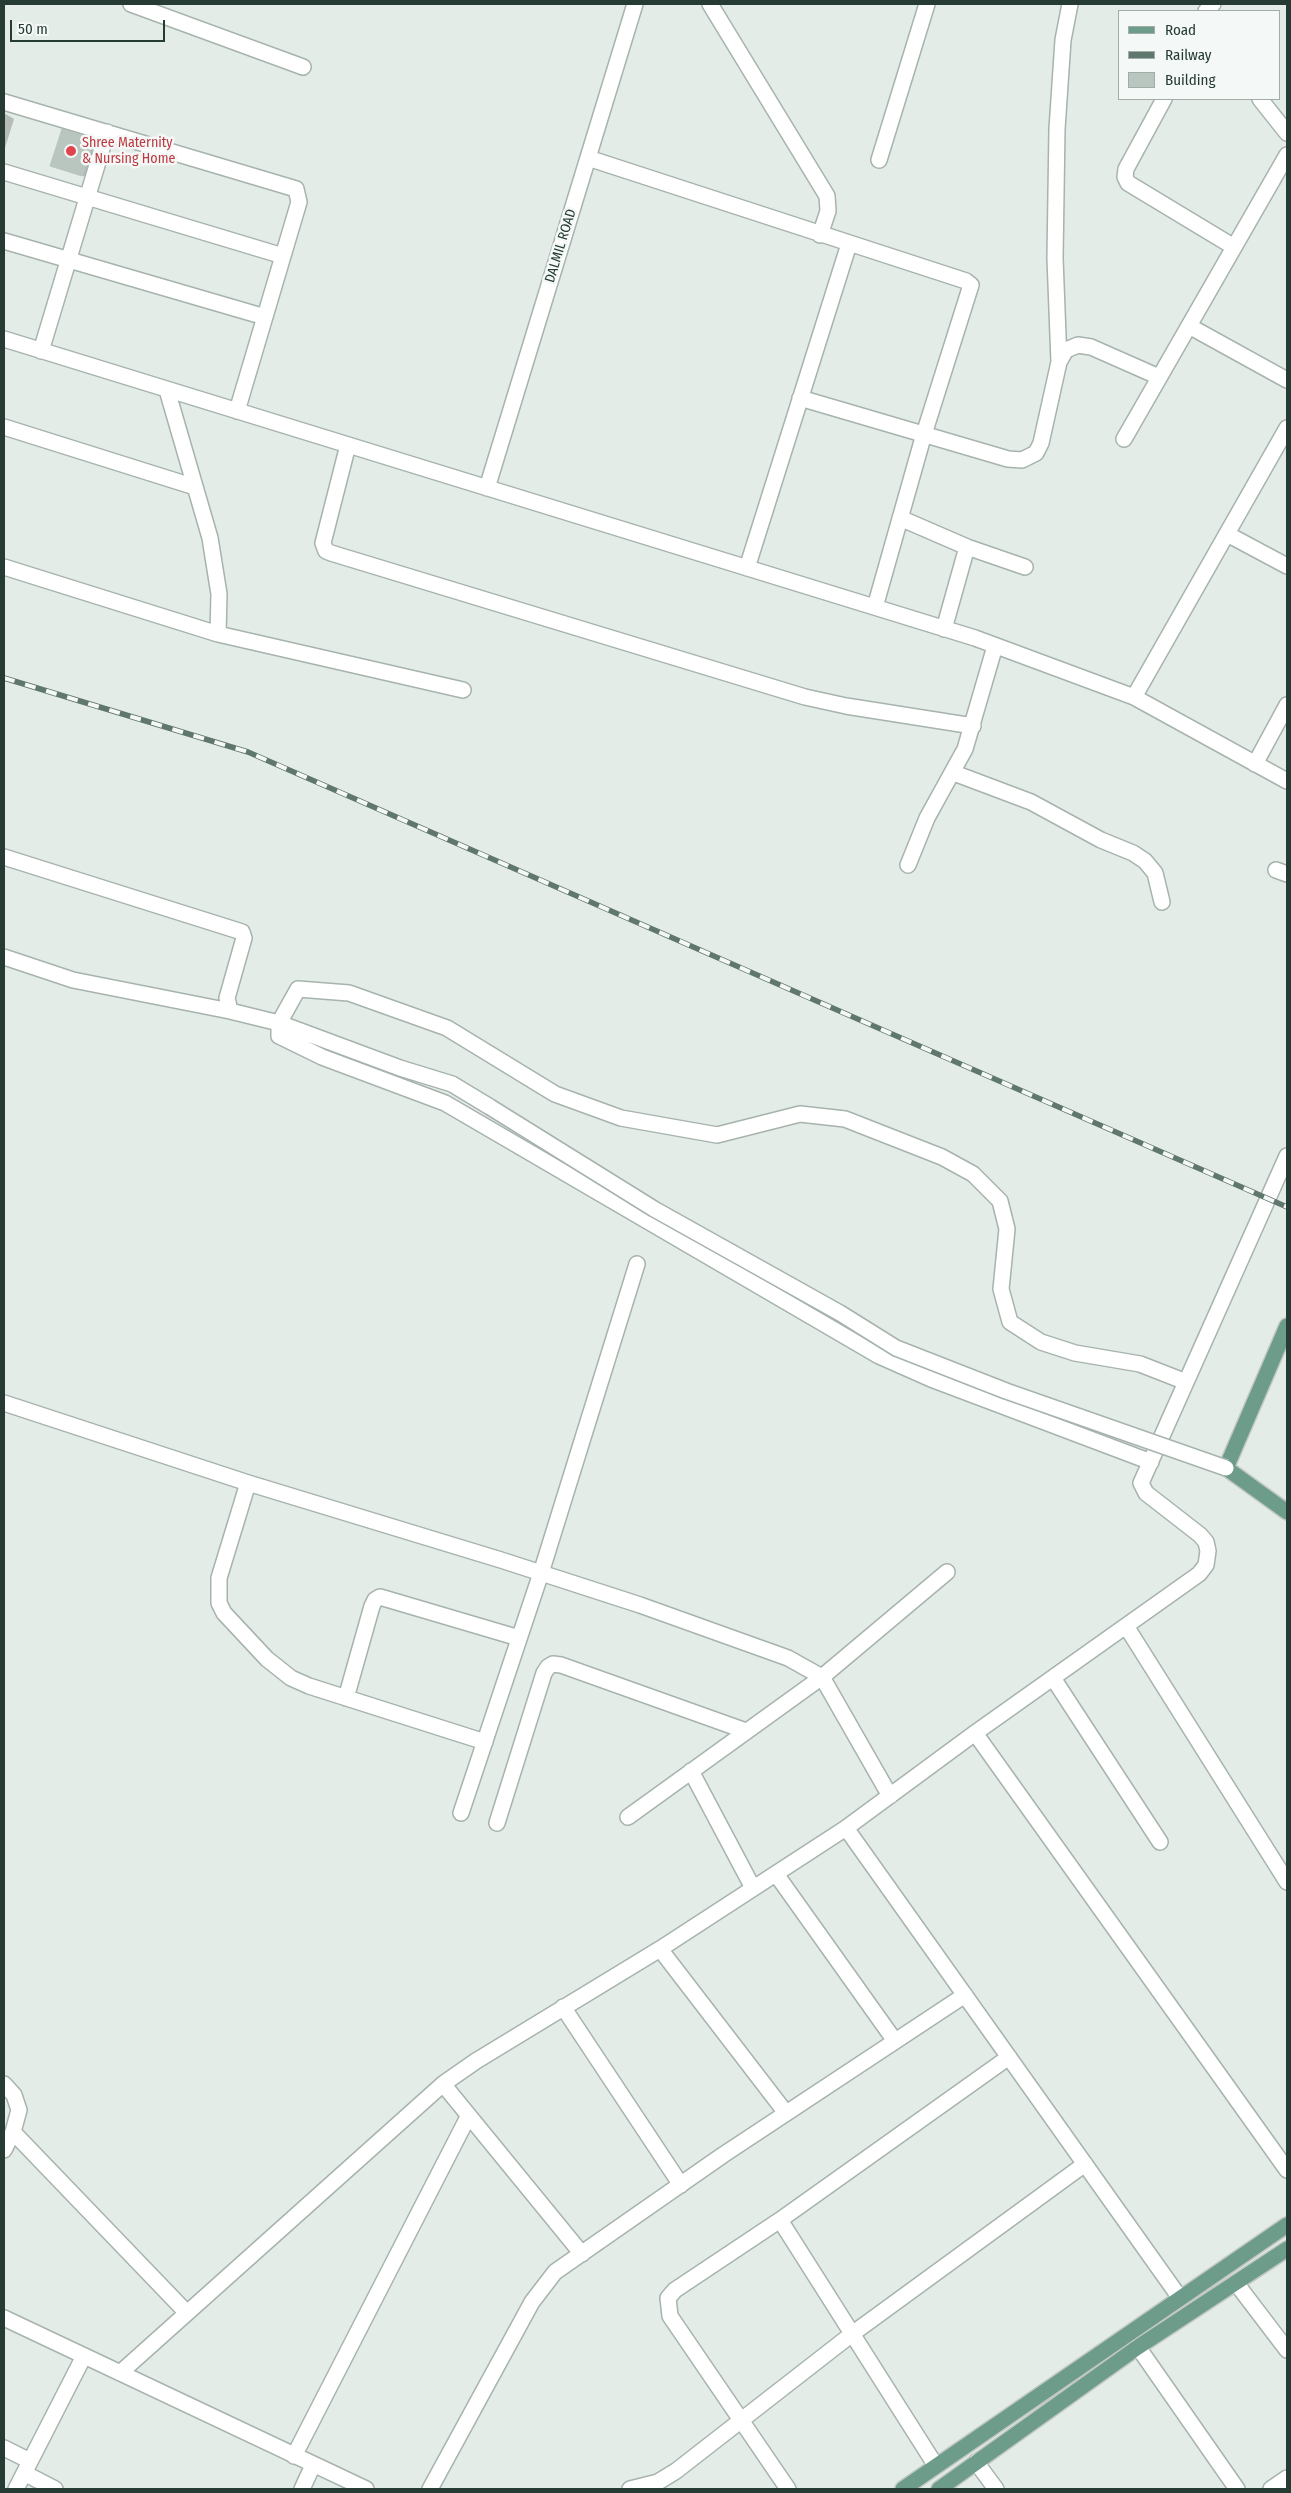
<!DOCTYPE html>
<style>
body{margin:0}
#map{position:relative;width:1291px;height:2493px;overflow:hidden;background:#e4ece7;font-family:"Fira Sans Condensed",sans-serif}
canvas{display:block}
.frame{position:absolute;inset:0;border:5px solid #253b33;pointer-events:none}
.legend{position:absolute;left:1118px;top:10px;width:162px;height:90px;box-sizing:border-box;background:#f4f8f6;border:1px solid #a1aca8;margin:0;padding:6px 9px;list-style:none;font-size:15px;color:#253b33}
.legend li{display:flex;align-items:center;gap:10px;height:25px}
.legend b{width:25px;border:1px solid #a1aca8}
.scale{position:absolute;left:10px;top:20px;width:155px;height:22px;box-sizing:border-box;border:2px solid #253b33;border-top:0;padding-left:6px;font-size:15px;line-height:18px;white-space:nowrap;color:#253b33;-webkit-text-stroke:4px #f4f8f6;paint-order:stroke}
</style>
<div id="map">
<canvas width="1291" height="2493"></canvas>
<div class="frame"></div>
<ul class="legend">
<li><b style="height:6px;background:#6d9c8b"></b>Road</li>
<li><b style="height:6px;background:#60776e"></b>Railway</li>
<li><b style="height:14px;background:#b9c6c0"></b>Building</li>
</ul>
<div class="scale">50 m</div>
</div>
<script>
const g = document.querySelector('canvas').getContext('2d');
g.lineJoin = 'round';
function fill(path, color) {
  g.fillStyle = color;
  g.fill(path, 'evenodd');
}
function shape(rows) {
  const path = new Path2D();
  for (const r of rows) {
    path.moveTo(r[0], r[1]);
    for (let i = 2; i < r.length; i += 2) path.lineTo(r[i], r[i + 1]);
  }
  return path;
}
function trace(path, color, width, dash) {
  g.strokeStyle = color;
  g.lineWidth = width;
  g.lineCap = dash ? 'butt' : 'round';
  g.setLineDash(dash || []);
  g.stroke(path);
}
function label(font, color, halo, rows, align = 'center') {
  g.font = font + ' "Fira Sans Condensed",sans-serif';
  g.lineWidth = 5;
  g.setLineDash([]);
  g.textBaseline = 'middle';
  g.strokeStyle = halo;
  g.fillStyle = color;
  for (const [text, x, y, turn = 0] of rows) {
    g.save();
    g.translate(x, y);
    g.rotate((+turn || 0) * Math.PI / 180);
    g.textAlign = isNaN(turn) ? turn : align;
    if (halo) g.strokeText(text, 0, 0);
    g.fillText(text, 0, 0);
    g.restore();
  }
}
const shadow = shape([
 [4,113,14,119,4,151],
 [93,140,100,143,89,178,52,165]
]);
const building = shape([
 [62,129,94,139,82,176,50,166,62,129]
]);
const minor = shape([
 [131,4,303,67],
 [710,4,827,196,828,211,820,235],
 [1206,11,1213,4],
 [1164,99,1126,169,1125,177,1128,183,1234,247],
 [1260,99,1287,133],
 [4,102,296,189,299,202,237,411],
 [588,158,966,281,971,285,924,434,875,607],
 [879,160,927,4],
 [4,172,283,256],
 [4,241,265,317],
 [1189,326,1287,380],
 [4,339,975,638,1134,697,1287,781],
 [41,351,107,132],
 [1059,362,1055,258,1057,129,1063,40,1070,4],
 [167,390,210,538,219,594,218,634],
 [800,398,1008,459,1022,460,1036,453,1041,443,1059,362,1066,350,1078,345,1091,347,1159,377],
 [4,427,195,487],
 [1124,439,1287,155],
 [348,445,323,543,326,551,331,553,805,697,846,706,973,726],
 [487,488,635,4],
 [900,518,967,547,1025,567],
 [1227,534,1287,566],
 [4,567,218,634,463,690],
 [747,568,849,244],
 [944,629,967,547],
 [1134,697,1287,428],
 [1255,764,1287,705],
 [954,773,1031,802,1101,840,1133,853,1145,861,1155,873,1162,902],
 [4,857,242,932,244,938,227,998,230,1011,279,1023,400,1068,452,1084,490,1107],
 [908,865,927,818,965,749,995,646],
 [1276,870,1287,874],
 [4,957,73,980,230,1011],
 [4,1403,248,1483,501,1560,640,1605,788,1658,822,1677,890,1796],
 [1151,1462,931,1379,879,1356,445,1103,322,1057,279,1036,279,1023,298,989,349,993,447,1028,555,1094,621,1118,717,1135,800,1114,845,1119,942,1157,973,1174,1000,1201,1007,1229,1001,1289,1010,1322,1041,1342,1075,1353,1140,1364,1186,1382],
 [248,1483,219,1578,219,1603,224,1613,267,1659,291,1678,309,1686,485,1742],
 [1126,1626,1287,1882],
 [1053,1678,1160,1842],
 [346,1698,372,1606,375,1600,380,1597,519,1638],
 [975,1733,1287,2170],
 [691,1771,753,1888],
 [461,1813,541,1573,637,1264],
 [628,1817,822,1677,947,1572],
 [497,1823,544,1673,548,1667,553,1664,561,1665,746,1731],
 [846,1828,1180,2298],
 [776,1874,895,2041],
 [660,1949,786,2113],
 [563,2007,681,2185],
 [4,2084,14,2095,19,2110,13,2132,4,2150],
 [443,2084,582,2254],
 [13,2132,187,2313],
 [780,2220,936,2466],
 [1236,2283,1287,2350],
 [4,2318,366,2489],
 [1138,2347,1237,2489],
 [120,2373,443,2084,476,2061,660,1949,846,1828,975,1733,1199,1574,1206,1565,1208,1551,1206,1542,1200,1535,1146,1493,1141,1483,1287,1156],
 [4,2448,30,2461],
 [294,2456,468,2117],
 [976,2462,996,2489],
 [24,2473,55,2489],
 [16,2489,84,2356],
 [302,2489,313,2465],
 [430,2489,532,2302,555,2272,723,2155,965,1995],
 [630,2489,658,2482,676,2471,852,2334,1085,2164],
 [788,2489,670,2316,668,2298,675,2290,780,2220,1009,2057],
 [1271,2489,1287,2478]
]);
const major = shape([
 [1287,1326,1226,1468,1287,1512],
 [903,2489,1287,2225],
 [939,2489,1138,2347,1287,2249]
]);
const rail = shape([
 [4,678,248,752,1287,1207]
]);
const minorBridge = shape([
 [490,1107,654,1209,840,1313,896,1348,1006,1391,1226,1468]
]);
const markers = [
 [71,151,6,"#e0444e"]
];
const healthNames = [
 ["Shree Maternity",82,143],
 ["& Nursing Home",82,159]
];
const streetNames = [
 ["DALMIL ROAD",561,246,-73]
];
fill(shadow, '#0003');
fill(building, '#b9c6c0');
trace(building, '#b7c5bd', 1);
trace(minor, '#a7b3ad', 18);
trace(major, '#c2c8c6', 18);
trace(minor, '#fff', 15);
trace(major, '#6d9c8b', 15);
trace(rail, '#60776e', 5.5);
trace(rail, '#f4f8f6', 4, [11]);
trace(minorBridge, '#a7b3ad', 18, []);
trace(minorBridge, '#fff', 15);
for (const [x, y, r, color] of markers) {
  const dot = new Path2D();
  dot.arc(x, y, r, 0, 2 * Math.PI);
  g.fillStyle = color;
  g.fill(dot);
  trace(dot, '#f4f8f6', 2);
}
label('14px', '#be3a42', '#f4f8f6', healthNames, 'left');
label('14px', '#253b33', '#f4f8f6', streetNames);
</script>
